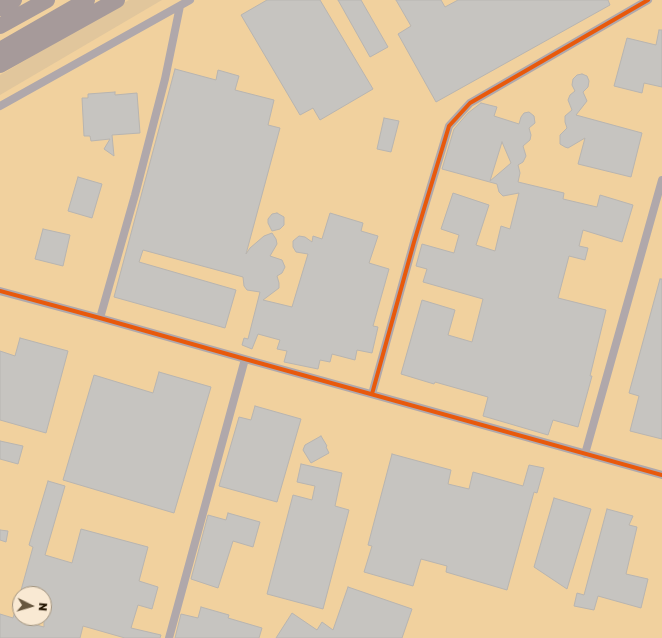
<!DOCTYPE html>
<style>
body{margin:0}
#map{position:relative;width:662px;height:638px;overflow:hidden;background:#e8d4b4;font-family:"Golos Text",sans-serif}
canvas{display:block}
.north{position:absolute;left:12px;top:586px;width:40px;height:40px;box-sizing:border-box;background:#f9e9d3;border:1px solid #a3947f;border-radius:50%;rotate:95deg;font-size:11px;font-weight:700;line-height:16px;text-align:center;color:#221400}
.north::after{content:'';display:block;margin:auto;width:14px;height:18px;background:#67573f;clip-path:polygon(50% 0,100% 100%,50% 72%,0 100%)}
</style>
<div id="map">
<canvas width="662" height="638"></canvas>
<div class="north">N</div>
</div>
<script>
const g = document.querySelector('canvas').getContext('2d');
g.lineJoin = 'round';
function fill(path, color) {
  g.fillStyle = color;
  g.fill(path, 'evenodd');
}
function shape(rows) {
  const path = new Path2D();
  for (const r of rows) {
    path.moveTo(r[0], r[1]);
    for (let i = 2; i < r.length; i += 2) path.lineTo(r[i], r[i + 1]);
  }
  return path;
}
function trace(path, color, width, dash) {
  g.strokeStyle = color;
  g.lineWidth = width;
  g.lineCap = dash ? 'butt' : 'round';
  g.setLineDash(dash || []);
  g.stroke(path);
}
const built = shape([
 [0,0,662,0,662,638,0,638],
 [20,594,44,594,44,618,20,618]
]);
const green = shape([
 [129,0,162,0,0,95,0,75]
]);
const building = shape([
 [267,0,320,0,373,89,320,120,313,108,300,115,241,15,267,0],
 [338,0,361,0,388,47,370,57,338,0],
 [396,0,441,0,445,7,458,0,608,0,610,5,436,102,398,34,411,26,396,0],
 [659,30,662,30,662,87,644,83,642,93,614,86,627,38,656,45,659,30],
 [175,69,216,80,218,70,239,76,235,90,274,100,268,125,280,128,246,254,250,248,264,236,272,233,276,239,277,244,270,256,282,260,285,267,282,273,277,276,279,283,279,288,263,300,292,307,308,254,296,252,293,247,293,241,299,236,305,237,312,242,313,236,322,239,330,213,363,223,361,231,378,236,369,263,389,269,373,326,378,327,372,353,357,350,355,360,332,354,330,362,320,360,318,369,284,362,287,351,277,349,280,340,258,334,252,349,242,345,244,338,248,339,260,292,247,290,244,286,243,277,143,250,139,262,236,290,225,328,114,297,175,69],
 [582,74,587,76,589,81,588,87,583,92,587,101,576,115,642,133,631,177,578,164,585,138,568,148,565,147,560,144,560,135,567,128,565,122,565,116,572,110,568,100,570,95,575,91,572,85,573,79,577,75,582,74],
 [115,92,115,95,137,93,140,133,112,135,114,156,104,149,110,139,91,141,90,136,84,136,82,98,88,98,88,94,115,92],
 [481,103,497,107,494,116,519,124,521,117,524,113,529,112,534,116,535,123,529,128,531,135,530,140,523,146,526,156,523,162,518,165,520,173,518,182,564,193,563,199,597,207,600,195,633,205,622,242,583,230,579,246,588,248,585,260,569,256,558,298,606,310,590,376,592,376,578,427,553,420,548,435,483,416,488,397,435,382,434,384,401,374,422,300,455,310,448,335,472,342,483,299,423,282,427,269,416,266,422,244,454,253,459,235,441,229,453,193,489,205,476,245,495,251,501,226,510,229,519,193,503,196,499,192,497,184,442,169,454,129,468,113,481,103],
 [502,142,511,163,490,181,502,142],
 [384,118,399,121,391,152,377,149,384,118],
 [78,177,102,184,92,218,68,211,78,177],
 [277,213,284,217,284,225,280,229,272,231,268,223,268,219,272,214,277,213],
 [43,229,70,235,63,266,35,259,43,229],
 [660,279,662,279,662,439,630,431,639,396,629,393,660,279],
 [20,338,68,351,46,433,0,420,0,351,15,356,20,338],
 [159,372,211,387,174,513,63,480,94,375,153,393,159,372],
 [255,406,301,419,277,502,219,486,239,417,251,420,255,406],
 [321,436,327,446,326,447,329,453,311,463,303,450,305,445,321,436],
 [0,441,23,446,18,464,0,459,0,441],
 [392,454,451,470,448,484,469,489,473,472,523,486,529,465,544,468,537,493,534,492,507,590,446,572,447,566,421,559,413,586,364,572,372,546,368,545,392,454],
 [301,464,342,473,335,506,349,510,323,609,267,594,293,495,312,500,315,486,297,482,301,464],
 [48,481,65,486,45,555,72,563,81,529,148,547,139,581,158,587,152,609,138,605,131,628,161,635,160,638,125,638,83,626,80,638,0,638,0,614,13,618,18,602,20,603,20,621,44,627,44,594,20,594,33,547,29,545,48,481],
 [554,498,591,509,567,589,534,567,554,498],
 [607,509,633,516,629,525,637,527,626,574,648,579,641,608,598,596,594,610,574,606,577,593,584,595,607,509],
 [228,513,260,522,253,547,233,541,218,588,191,579,208,515,226,520,228,513],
 [0,530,8,531,6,542,0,540,0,530],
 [348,587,412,609,402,638,276,638,292,613,317,630,322,622,333,630,348,587],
 [201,607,229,615,228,618,262,628,259,638,175,638,181,614,198,618,201,607]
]);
const street = shape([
 [0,106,190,0],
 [0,291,100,318,245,359,662,475],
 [100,318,135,195,165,79,180,6],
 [372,394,414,242,449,126,470,103,648,0],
 [585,454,662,180],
 [169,638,245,359]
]);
const highway = shape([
 [0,8,14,0],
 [0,26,47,0],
 [0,50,87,0],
 [0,65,117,0]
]);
const cycleway = shape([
 [0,291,100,318,245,359,662,475],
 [372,394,414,242,449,126,470,103,648,0]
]);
fill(built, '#f1d19e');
fill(green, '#e1c69c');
fill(building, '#c6c4c0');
trace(building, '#b8b5b1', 1);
trace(street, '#b0a8ab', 8);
trace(highway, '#a69a9a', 16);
trace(cycleway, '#e8590c', 4);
</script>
